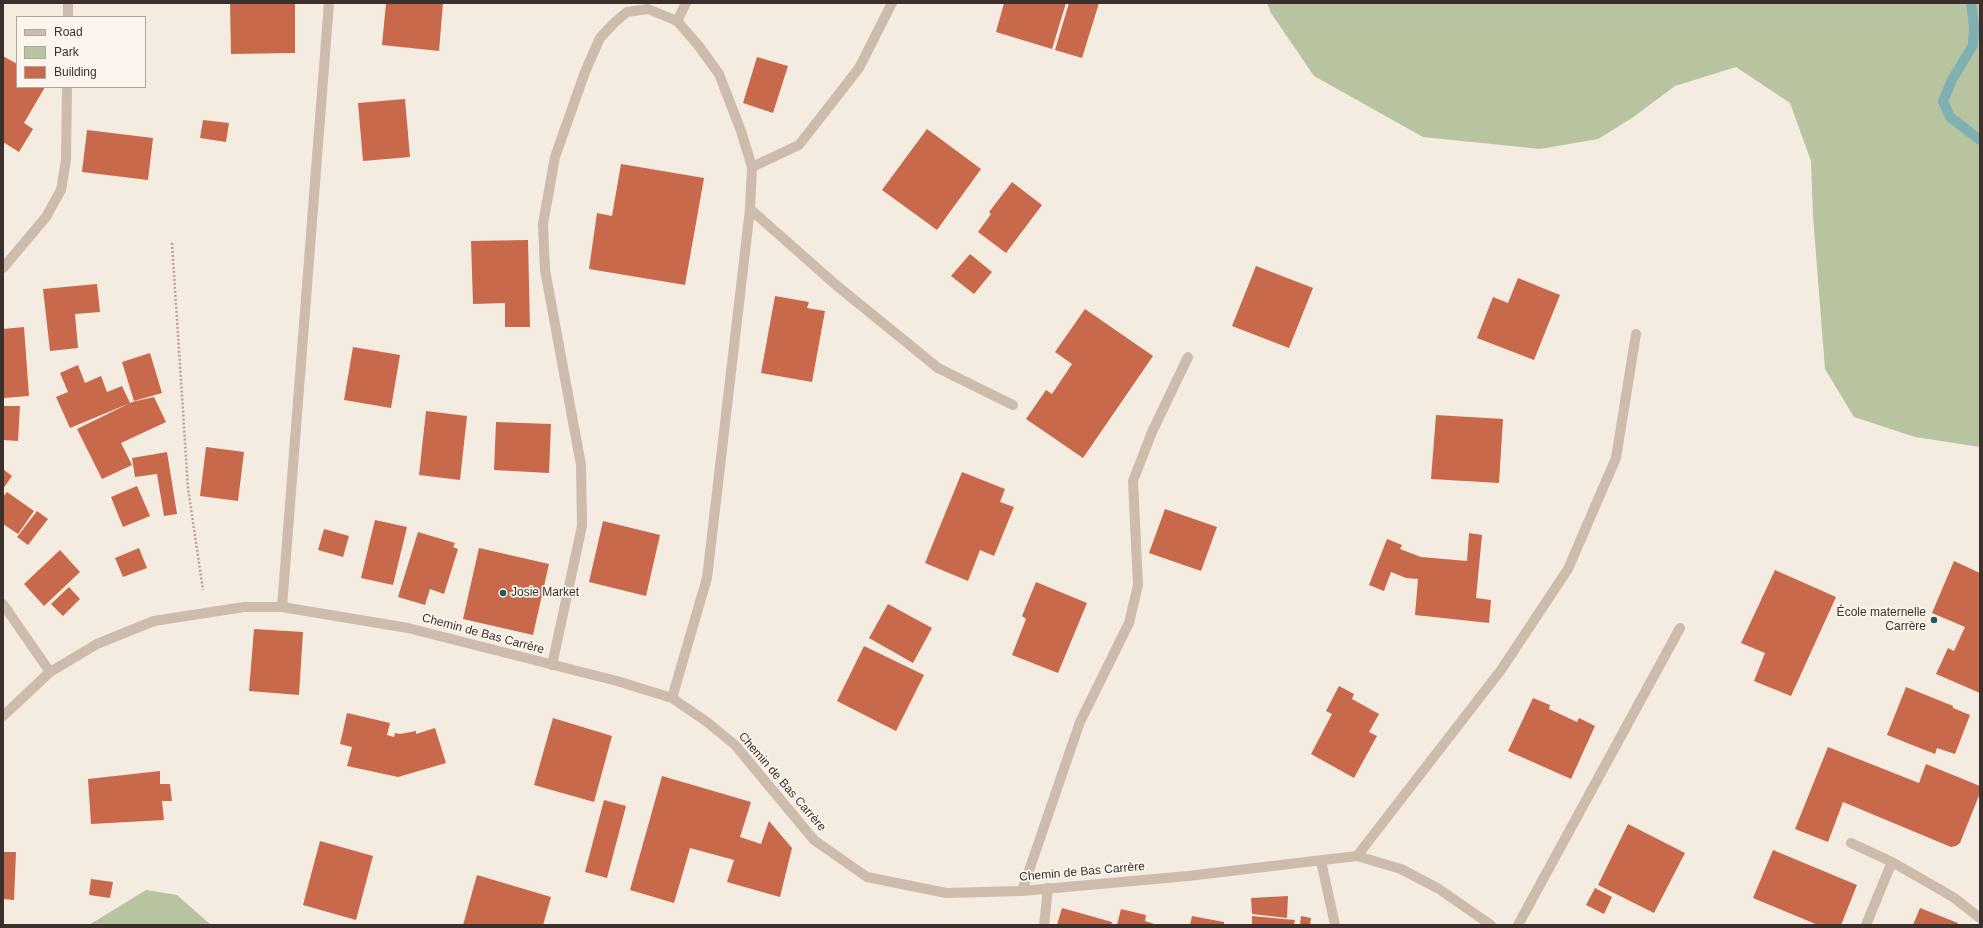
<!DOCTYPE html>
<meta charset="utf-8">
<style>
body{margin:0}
#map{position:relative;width:1983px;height:928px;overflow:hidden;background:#f4ebe1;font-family:Arial,sans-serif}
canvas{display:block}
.frame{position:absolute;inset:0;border:4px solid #3b302b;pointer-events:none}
.legend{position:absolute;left:16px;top:16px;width:130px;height:72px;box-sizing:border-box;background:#fbf5ee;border:1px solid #aea6a0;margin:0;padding:5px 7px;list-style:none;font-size:12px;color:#3b302b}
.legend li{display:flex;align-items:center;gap:8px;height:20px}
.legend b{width:20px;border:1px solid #aea6a0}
</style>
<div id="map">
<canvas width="1983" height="928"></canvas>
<div class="frame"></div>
<ul class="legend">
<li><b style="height:5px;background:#cdbbac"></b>Road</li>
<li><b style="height:11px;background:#b8c4a0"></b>Park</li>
<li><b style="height:11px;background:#c8694b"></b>Building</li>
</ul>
</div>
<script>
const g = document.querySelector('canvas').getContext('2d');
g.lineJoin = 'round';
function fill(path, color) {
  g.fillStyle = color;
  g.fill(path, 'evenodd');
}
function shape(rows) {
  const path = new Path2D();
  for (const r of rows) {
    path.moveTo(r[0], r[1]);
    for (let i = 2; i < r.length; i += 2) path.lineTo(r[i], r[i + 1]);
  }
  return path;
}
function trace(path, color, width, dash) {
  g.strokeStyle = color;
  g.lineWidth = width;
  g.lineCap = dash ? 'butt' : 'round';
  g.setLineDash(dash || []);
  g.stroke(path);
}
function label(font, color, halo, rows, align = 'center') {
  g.font = font + ' Arial,sans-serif';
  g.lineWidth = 3.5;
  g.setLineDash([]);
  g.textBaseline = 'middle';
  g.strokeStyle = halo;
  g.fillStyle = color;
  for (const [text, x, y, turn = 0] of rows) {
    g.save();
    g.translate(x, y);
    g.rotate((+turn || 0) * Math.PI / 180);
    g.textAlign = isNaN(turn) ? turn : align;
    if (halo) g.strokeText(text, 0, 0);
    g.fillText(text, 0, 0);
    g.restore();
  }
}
const green = shape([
 [1267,3,1980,3,1980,447,1915,437,1854,417,1825,369,1813,216,1811,161,1790,103,1736,67,1675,86,1632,118,1598,139,1540,149,1423,137,1314,76,1271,13],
 [146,890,177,895,211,925,89,925]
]);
const stream = shape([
 [1971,3,1974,26,1973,45,1952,80,1943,101,1950,117,1980,140]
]);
const building = shape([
 [230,3,295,3,295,53,231,54],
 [386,3,443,3,439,51,382,45],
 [1004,3,1066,3,1052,49,996,32],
 [1069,3,1099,3,1082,58,1055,50],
 [3,56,17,64,17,87,45,87,24,123,33,129,19,152,3,142],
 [757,57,788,66,773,113,743,103],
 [405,99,410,157,363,161,358,103],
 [203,120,229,123,226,142,200,138],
 [927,129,981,169,937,230,882,190],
 [87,130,153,138,148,180,82,172],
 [621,164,704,178,685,285,589,269,597,213,612,216],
 [1012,182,1042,205,1006,253,978,232,991,214,989,212],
 [528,240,530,327,505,327,505,303,473,304,471,241],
 [970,254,992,272,974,294,951,276],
 [1256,266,1313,288,1289,348,1232,326],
 [1518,278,1560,295,1534,360,1477,338,1493,297,1508,303],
 [97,284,100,312,75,314,78,348,50,351,43,289],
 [775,296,809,302,807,308,825,311,812,382,761,373],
 [1085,309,1153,356,1083,458,1026,419,1046,390,1052,394,1072,364,1055,352],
 [24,327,29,396,3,398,3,329],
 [353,347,400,355,391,408,344,400],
 [150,353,162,393,134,401,122,362],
 [78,365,85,383,101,376,107,392,122,386,130,403,70,428,56,397,68,392,60,373],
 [154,397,166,422,121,443,132,465,102,479,77,429,132,402],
 [3,406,20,406,18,441,3,440],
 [426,411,467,416,460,480,419,475],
 [1436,415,1503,419,1499,483,1431,479],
 [496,422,551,424,549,473,494,470],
 [206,447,244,452,238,501,200,496],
 [167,452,177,514,164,516,157,474,135,477,132,458],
 [3,469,12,476,3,489],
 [962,472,1005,489,1000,502,1014,507,994,556,980,550,968,581,925,563],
 [137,486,150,516,123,527,111,497],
 [7,492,34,511,18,534,3,524,3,497],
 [1165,509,1217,527,1201,571,1149,553],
 [37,511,48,519,28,545,17,537],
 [375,520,407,527,393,585,361,578],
 [603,521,660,535,646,596,589,582],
 [324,529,349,536,343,557,318,550],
 [418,532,455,543,453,547,458,549,444,594,430,589,425,605,398,597],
 [1469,533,1482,535,1476,598,1491,600,1489,623,1415,615,1418,579,1406,578,1391,572,1384,591,1369,585,1387,539,1402,545,1400,549,1421,557,1467,561],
 [139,548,147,568,123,577,115,558],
 [479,548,549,564,533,635,463,619],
 [60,550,80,572,44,606,24,584],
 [1954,561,1980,573,1980,693,1936,674,1948,648,1954,651,1965,627,1932,613],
 [1775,570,1836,597,1791,696,1754,681,1765,653,1741,643],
 [1036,582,1087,603,1058,673,1012,655,1026,619,1022,616],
 [69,587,80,599,63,616,51,604],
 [888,604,932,628,913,663,869,638],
 [254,629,303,632,299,695,249,691],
 [864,646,924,675,896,731,837,701],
 [1339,686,1354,694,1352,699,1379,714,1369,732,1377,736,1354,778,1311,754,1332,714,1326,711],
 [1906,687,1953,706,1953,708,1970,715,1955,754,1937,748,1935,754,1887,735],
 [1533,698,1550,705,1549,709,1577,722,1579,718,1595,726,1571,779,1508,751],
 [347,713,390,723,387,735,394,737,395,733,400,734,416,731,416,734,435,728,446,763,398,777,347,766,352,747,340,744],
 [553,718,612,736,594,802,534,785],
 [1828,747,1919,783,1926,764,1980,786,1980,793,1960,843,1956,846,1951,847,1843,802,1828,842,1795,829],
 [160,771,160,784,170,784,172,801,162,801,164,820,91,824,88,779],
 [662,776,751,802,740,837,761,844,769,821,792,848,780,897,727,882,734,860,690,848,674,903,630,890],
 [604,800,626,806,607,878,585,872],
 [1628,824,1685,853,1654,913,1598,885],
 [320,841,373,856,356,920,303,905],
 [1773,850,1857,885,1841,925,1818,925,1753,898],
 [3,852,16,852,14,900,3,899],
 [477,875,551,897,543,925,463,925],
 [91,879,113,882,110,898,89,895],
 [1595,888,1612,897,1604,914,1586,905],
 [1288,896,1287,918,1252,914,1251,898],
 [1062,908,1112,922,1111,925,1057,925],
 [1920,908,1958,923,1957,925,1913,925],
 [1121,909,1146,915,1145,921,1157,925,1117,925],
 [1192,916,1224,922,1224,925,1190,925],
 [1252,916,1295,920,1294,925,1252,925],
 [1301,916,1311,918,1310,925,1300,925]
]);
const path = shape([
 [172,243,188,488,203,590]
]);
const lane = shape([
 [677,21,686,3],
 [750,209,836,285,938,368,1013,405],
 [1851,843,1892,862,1953,897,1980,918],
 [1044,925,1048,888],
 [1518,925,1680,628],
 [1866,925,1892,862]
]);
const street = shape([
 [68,17,68,3],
 [752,167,799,145,859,68,892,3],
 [3,268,46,217,61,190,66,160,67,87],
 [3,604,50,672],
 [282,607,329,3],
 [552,665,582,526,581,465,545,270,543,224,555,157,585,72,600,38,614,23,627,12,648,9,677,21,698,45,719,74,741,131,752,167,750,209,707,578,672,698],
 [3,716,50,672,97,644,154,621,244,607,282,607,408,628,617,681,672,698,707,722,735,745,814,840,867,877,946,893,1022,891,1188,876,1357,856,1401,869,1439,889,1491,925],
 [1357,856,1501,670,1568,569,1616,458,1636,334],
 [1321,861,1335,925],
 [1022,891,1080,722,1129,623,1138,585,1133,481,1152,432,1188,357]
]);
const markers = [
 [503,593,4,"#1f5a5e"],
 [1934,620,4,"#1f5a5e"]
];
const poiNames = [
 ["Josie Market",511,593],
 ["École maternelle",1926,613,"right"],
 ["Carrère",1926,627,"right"]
];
const streetNames = [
 ["Chemin de Bas Carrère",483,634,15],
 ["Chemin de Bas Carrère",782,782,49],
 ["Chemin de Bas Carrère",1082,872,-5]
];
fill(green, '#b8c4a0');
trace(stream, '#7fb0b2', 10);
fill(building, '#c8694b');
trace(path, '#b9a596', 2.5, [2, 2]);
trace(lane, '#cdbbac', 10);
trace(street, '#cdbbac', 10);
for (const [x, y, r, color] of markers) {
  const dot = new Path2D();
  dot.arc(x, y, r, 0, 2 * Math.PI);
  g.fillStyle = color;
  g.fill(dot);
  trace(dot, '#fbf5ee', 1.5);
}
label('12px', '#3b302b', '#fbf5ee', poiNames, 'left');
label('12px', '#3b302b', '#fbf5ee', streetNames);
</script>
